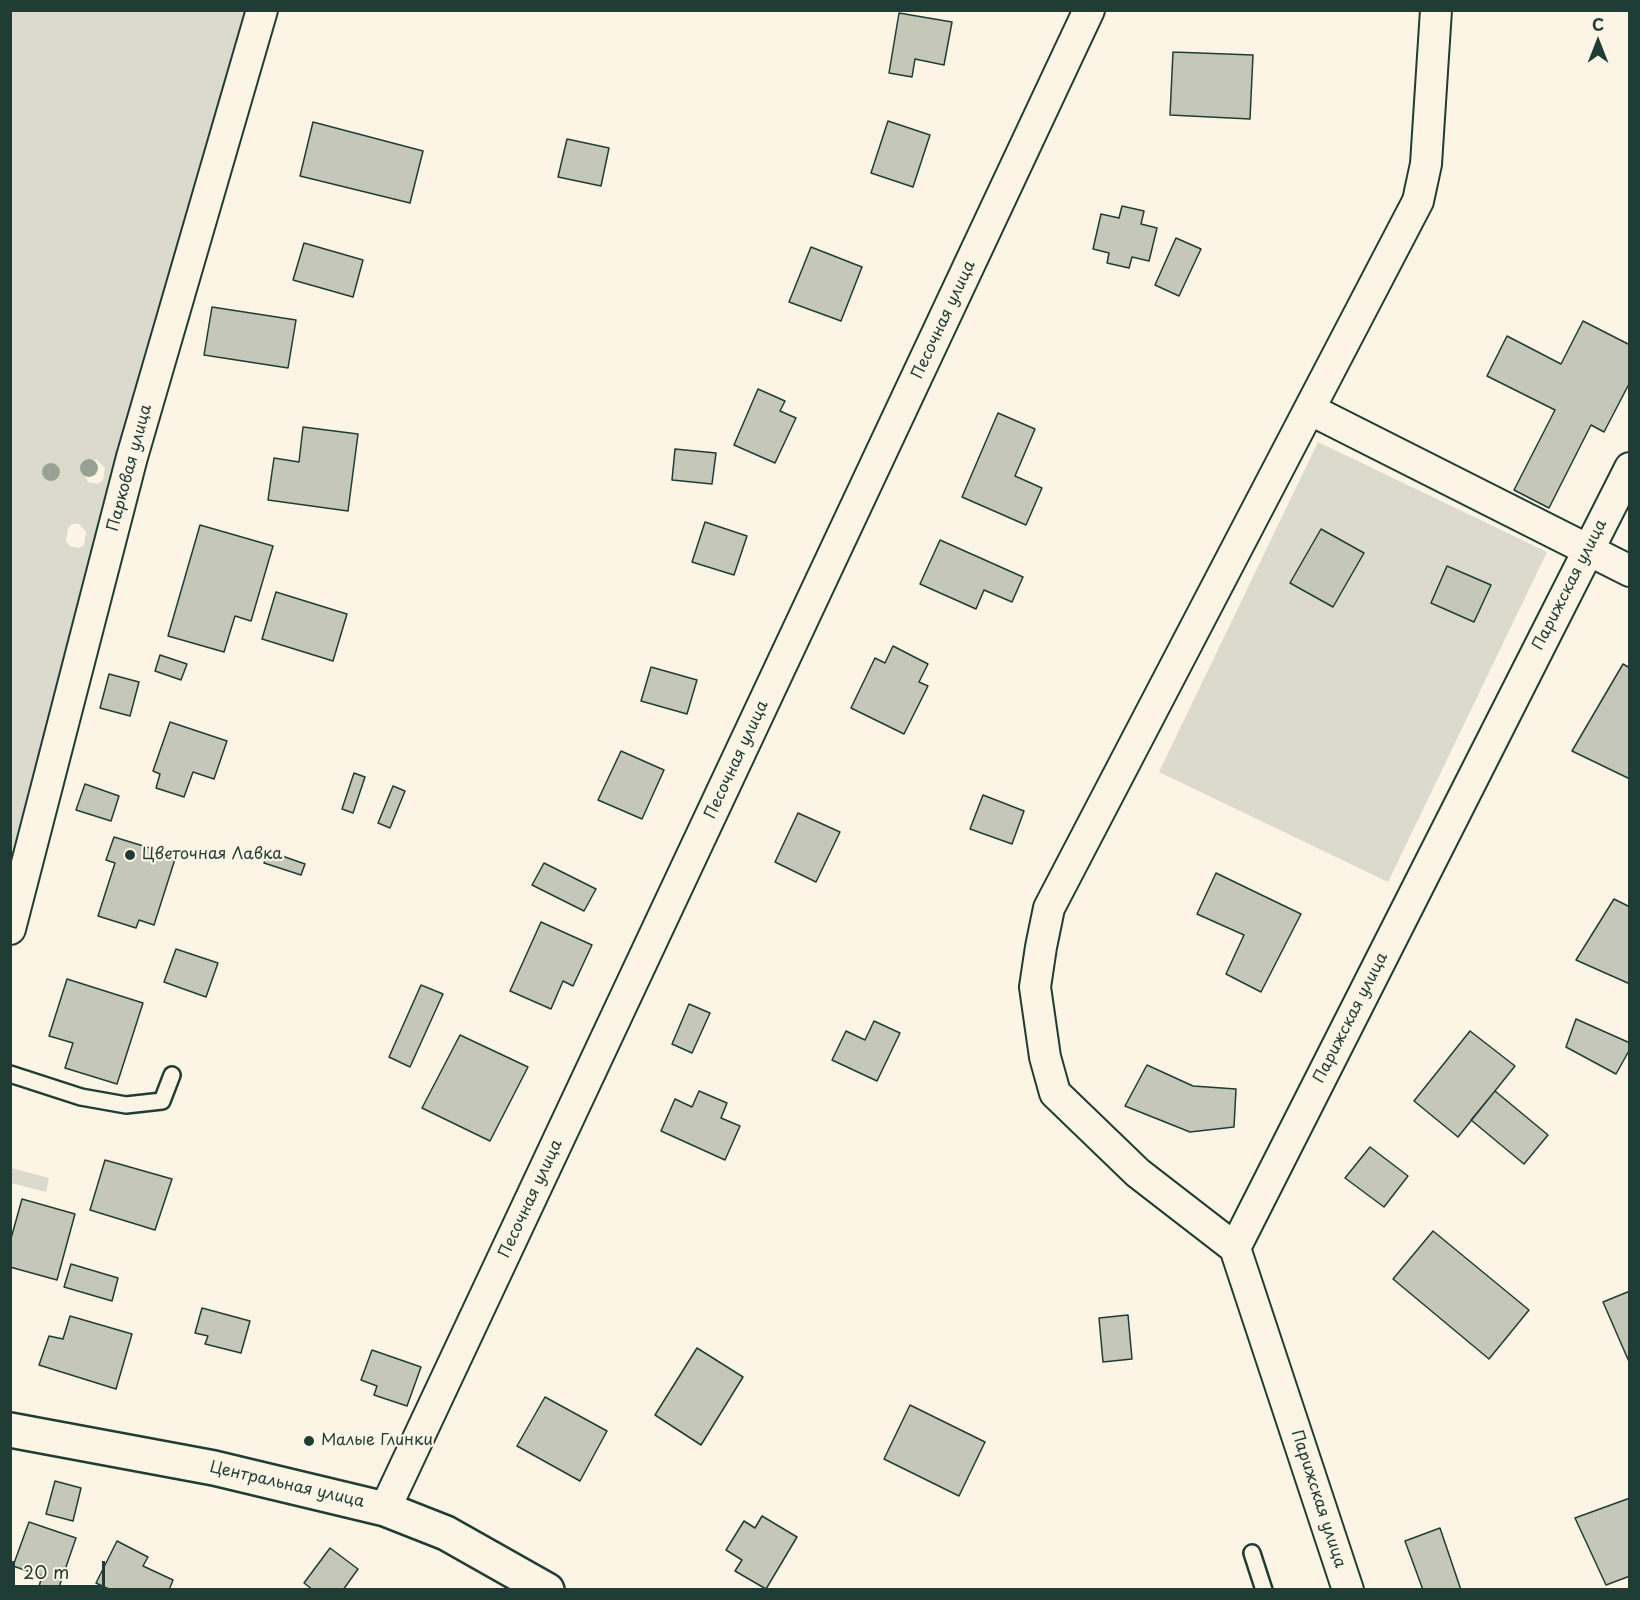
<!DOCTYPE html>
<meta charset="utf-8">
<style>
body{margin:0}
#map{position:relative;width:1640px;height:1600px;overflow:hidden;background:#fcf5e5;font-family:"Playpen Sans",sans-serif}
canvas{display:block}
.frame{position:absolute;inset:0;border:12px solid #1f3d34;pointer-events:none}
.north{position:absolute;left:1568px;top:12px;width:60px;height:60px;-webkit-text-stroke:4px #fcf5e5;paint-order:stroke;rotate:0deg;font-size:16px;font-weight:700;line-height:24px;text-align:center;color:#1f3d34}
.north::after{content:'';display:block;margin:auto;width:21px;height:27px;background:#1f3d34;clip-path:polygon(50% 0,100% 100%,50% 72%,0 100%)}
.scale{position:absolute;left:12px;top:1561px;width:93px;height:27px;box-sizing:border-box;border:3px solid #1f3d34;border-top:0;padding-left:8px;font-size:18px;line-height:21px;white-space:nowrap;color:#1f3d34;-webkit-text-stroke:4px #fcf5e5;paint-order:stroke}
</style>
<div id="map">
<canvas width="1640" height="1600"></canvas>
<div class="frame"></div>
<div class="north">С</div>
<div class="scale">20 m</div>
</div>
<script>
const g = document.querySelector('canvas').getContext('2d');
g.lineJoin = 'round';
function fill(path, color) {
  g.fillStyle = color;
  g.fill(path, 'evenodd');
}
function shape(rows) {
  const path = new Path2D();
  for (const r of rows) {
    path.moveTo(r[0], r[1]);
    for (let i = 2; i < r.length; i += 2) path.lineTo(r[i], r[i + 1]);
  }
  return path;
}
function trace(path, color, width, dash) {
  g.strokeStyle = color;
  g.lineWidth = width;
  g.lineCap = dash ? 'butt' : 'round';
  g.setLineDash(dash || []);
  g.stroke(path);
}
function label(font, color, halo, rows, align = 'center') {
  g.font = font + ' "Playpen Sans",sans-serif';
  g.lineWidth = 4.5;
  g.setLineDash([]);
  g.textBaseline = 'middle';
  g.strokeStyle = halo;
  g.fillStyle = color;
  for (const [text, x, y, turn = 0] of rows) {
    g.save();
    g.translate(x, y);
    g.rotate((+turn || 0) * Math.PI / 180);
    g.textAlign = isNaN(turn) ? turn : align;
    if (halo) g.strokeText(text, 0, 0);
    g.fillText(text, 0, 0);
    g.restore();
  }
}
const green = shape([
 [11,11,254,11,11,895],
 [91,460,97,460,105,468,103,480,98,484,88,482,85,476,83,469],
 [72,524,79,524,86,532,84,545,79,548,70,546,66,541,68,528],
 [1318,442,1547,552,1388,882,1159,772],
 [11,1168,49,1178,46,1192,11,1183]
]);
const building = shape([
 [899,13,952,22,944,65,915,59,912,77,889,73,899,13],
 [1173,52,1253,55,1250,119,1170,115,1173,52],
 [888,121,930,135,913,187,871,173,888,121],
 [313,122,423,151,410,203,300,176,313,122],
 [567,139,609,148,601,186,558,177,567,139],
 [1122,206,1144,211,1141,224,1157,228,1149,261,1132,257,1129,268,1107,263,1109,253,1093,249,1101,214,1119,218,1122,206],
 [1176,238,1201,249,1179,296,1155,285,1176,238],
 [304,243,363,260,353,297,293,280,304,243],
 [811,247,862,267,841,321,789,302,811,247],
 [212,307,296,320,288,368,204,355,212,307],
 [1583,321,1630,345,1630,382,1604,432,1591,425,1549,508,1514,490,1555,410,1487,376,1507,336,1561,364,1583,321],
 [758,389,785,401,780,411,796,418,775,463,734,445,758,389],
 [998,413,1035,429,1015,476,1042,488,1026,525,962,497,998,413],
 [303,427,358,434,348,511,268,500,274,458,299,462,303,427],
 [675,449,716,453,712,484,672,480,675,449],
 [705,522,747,536,734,575,692,562,705,522],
 [200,525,273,546,251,621,235,616,224,652,168,636,200,525],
 [1321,529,1364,553,1333,607,1290,583,1321,529],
 [940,540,1023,577,1012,602,984,590,976,609,920,584,940,540],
 [1447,566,1491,585,1474,622,1431,603,1447,566],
 [276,592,347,614,333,661,262,639,276,592],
 [893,646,928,664,919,682,928,686,904,734,851,708,875,658,885,663,893,646],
 [160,655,187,664,181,680,155,671,160,655],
 [1623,664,1630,668,1630,779,1572,751,1623,664],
 [651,667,697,680,687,714,641,701,651,667],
 [109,674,139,682,130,716,100,708,109,674],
 [170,722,227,741,214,779,193,772,184,797,156,788,160,774,153,771,170,722],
 [621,751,664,770,642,819,598,800,621,751],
 [354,773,365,777,353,813,342,809,354,773],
 [85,784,119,796,111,821,76,810,85,784],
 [393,786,405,791,390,828,378,823,393,786],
 [983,795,1024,811,1012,844,970,829,983,795],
 [798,813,840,832,816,882,775,862,798,813],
 [114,837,176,856,154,925,139,920,136,928,98,916,115,863,106,860,114,837],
 [268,851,305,864,301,875,264,863,268,851],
 [544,863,596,889,584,911,532,885,544,863],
 [1216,873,1301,914,1261,992,1226,974,1244,935,1197,914,1216,873],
 [1614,899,1630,907,1630,984,1576,960,1614,899],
 [541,922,592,945,573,986,563,981,551,1009,510,991,541,922],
 [176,949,218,963,206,997,164,982,176,949],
 [67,979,143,1003,117,1084,65,1068,73,1043,49,1036,67,979],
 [421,985,443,994,410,1067,389,1057,421,985],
 [689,1004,710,1013,692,1053,672,1044,689,1004],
 [1576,1019,1630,1043,1630,1049,1616,1074,1566,1047,1576,1019],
 [874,1021,900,1033,877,1081,832,1060,846,1031,865,1040,874,1021],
 [1470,1031,1515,1066,1458,1137,1414,1101,1470,1031],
 [460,1035,528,1067,490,1141,422,1108,460,1035],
 [1147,1065,1193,1086,1236,1089,1234,1127,1190,1132,1125,1106,1147,1065],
 [699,1091,727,1103,721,1118,740,1126,725,1160,661,1131,675,1099,692,1107,699,1091],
 [1495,1091,1548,1135,1524,1164,1471,1120,1495,1091],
 [1370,1147,1408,1176,1384,1207,1345,1178,1370,1147],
 [105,1160,172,1179,155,1230,90,1210,105,1160],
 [22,1199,75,1214,57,1280,10,1267,10,1242,22,1199],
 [1433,1231,1529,1310,1489,1359,1393,1279,1433,1231],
 [71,1264,118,1278,112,1301,64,1287,71,1264],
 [1630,1291,1630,1364,1603,1302,1630,1291],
 [202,1308,250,1321,241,1353,205,1344,208,1336,195,1333,202,1308],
 [1128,1315,1132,1359,1103,1362,1099,1318,1128,1315],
 [70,1316,132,1334,116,1389,39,1365,49,1336,63,1339,70,1316],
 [697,1348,743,1377,701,1445,655,1415,697,1348],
 [372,1350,421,1367,407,1406,374,1395,377,1386,361,1380,372,1350],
 [545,1397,607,1431,580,1481,517,1446,545,1397],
 [910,1405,985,1442,959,1496,884,1459,910,1405],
 [55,1481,81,1488,73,1521,46,1514,55,1481],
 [1630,1498,1630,1576,1606,1585,1575,1518,1630,1498],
 [762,1516,797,1537,766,1589,735,1571,742,1560,726,1550,744,1521,755,1528,762,1516],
 [29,1522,76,1538,58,1590,38,1590,42,1576,13,1566,29,1522],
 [1440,1528,1461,1590,1423,1590,1405,1541,1440,1528],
 [117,1541,148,1557,143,1566,173,1580,169,1590,111,1590,96,1583,117,1541],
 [330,1548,358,1569,343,1590,313,1590,304,1583,330,1548]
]);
const lane = shape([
 [10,1074,81,1097,126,1105,162,1101,172,1075],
 [1252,1553,1264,1590]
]);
const street = shape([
 [1311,410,1630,571],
 [10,929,132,457,262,10],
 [1235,1248,1138,1173,1055,1093,1045,1057,1035,987,1041,947,1049,908,1418,201,1426,164,1436,10],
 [385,1509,1089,10],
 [1348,1590,1235,1248,1630,468]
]);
const secondary = shape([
 [10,1430,214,1468,385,1509,446,1533,547,1590]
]);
const trees = [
 [89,468],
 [51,472]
];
const markers = [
 [130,855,6,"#1f3d34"],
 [309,1441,6,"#1f3d34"]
];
const streetNames = [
 ["Песочная улица",944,320,-65],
 ["Парковая улица",130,468,-75],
 ["Парижская улица",1570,585,-63],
 ["Песочная улица",737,760,-65],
 ["Парижская улица",1351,1018,-63],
 ["Песочная улица",531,1199,-65],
 ["Центральная улица",287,1485,13],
 ["Парижская улица",1318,1499,72]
];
const poiNames = [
 ["Цветочная Лавка",142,855],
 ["Малые Глинки",321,1441]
];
fill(green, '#dcdacc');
fill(building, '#c5c7b9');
trace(building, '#1f3d34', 1.5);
trace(lane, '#1f3d34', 20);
trace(street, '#1f3d34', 34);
trace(secondary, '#1f3d34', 38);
trace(lane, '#fcf5e5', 15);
trace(street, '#fcf5e5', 30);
trace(secondary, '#fcf5e5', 33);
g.fillStyle = '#97a194';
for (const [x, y] of trees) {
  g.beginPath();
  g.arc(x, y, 9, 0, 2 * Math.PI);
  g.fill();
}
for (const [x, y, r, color] of markers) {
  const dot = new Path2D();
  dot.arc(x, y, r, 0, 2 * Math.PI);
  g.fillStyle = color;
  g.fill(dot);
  trace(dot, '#fcf5e5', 2);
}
label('16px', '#1f3d34', '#fcf5e5', streetNames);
label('16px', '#1f3d34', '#fcf5e5', poiNames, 'left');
</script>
